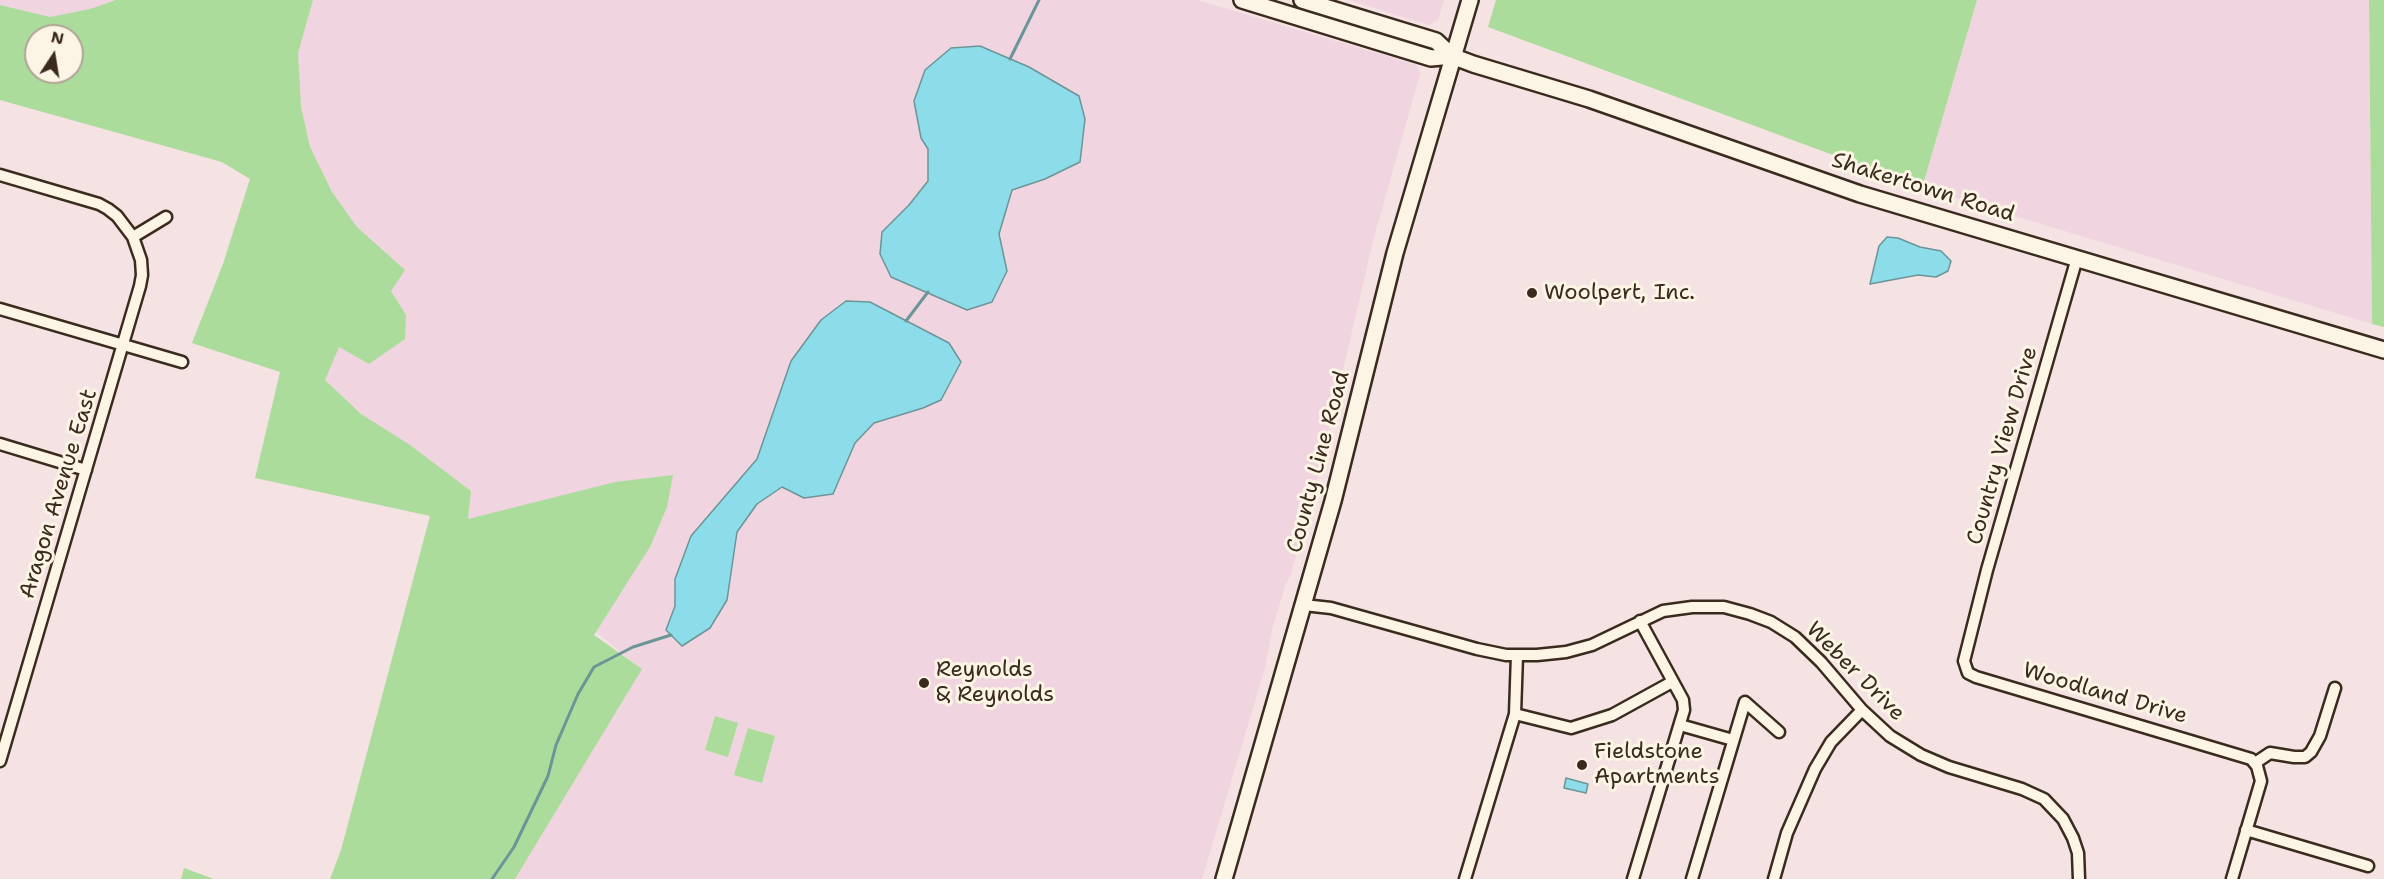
<!DOCTYPE html>
<style>
body{margin:0}
#map{position:relative;width:2384px;height:879px;overflow:hidden;background:#f5e2e2;font-family:"Shantell Sans",sans-serif}
canvas{display:block}
.north{position:absolute;left:24px;top:24px;width:60px;height:60px;box-sizing:border-box;background:#fcf5e5;border:2px solid #afa495;border-radius:50%;rotate:12deg;font-size:16px;font-weight:700;line-height:24px;text-align:center;color:#3b2a1e}
.north::after{content:'';display:block;margin:auto;width:21px;height:27px;background:#3b2a1e;clip-path:polygon(50% 0,100% 100%,50% 72%,0 100%)}
</style>
<div id="map">
<canvas width="2384" height="879"></canvas>
<div class="north">N</div>
</div>
<script>
const g = document.querySelector('canvas').getContext('2d');
g.lineJoin = 'round';
function fill(path, color) {
  g.fillStyle = color;
  g.fill(path, 'evenodd');
}
function shape(rows) {
  const path = new Path2D();
  for (const r of rows) {
    path.moveTo(r[0], r[1]);
    for (let i = 2; i < r.length; i += 2) path.lineTo(r[i], r[i + 1]);
  }
  return path;
}
function trace(path, color, width, dash) {
  g.strokeStyle = color;
  g.lineWidth = width;
  g.lineCap = dash ? 'butt' : 'round';
  g.setLineDash(dash || []);
  g.stroke(path);
}
function label(font, color, halo, rows, align = 'center') {
  g.font = font + ' "Shantell Sans",sans-serif';
  g.lineWidth = 6;
  g.setLineDash([]);
  g.textBaseline = 'middle';
  g.strokeStyle = halo;
  g.fillStyle = color;
  for (const [text, x, y, turn = 0] of rows) {
    g.save();
    g.translate(x, y);
    g.rotate((+turn || 0) * Math.PI / 180);
    g.textAlign = isNaN(turn) ? turn : align;
    if (halo) g.strokeText(text, 0, 0);
    g.fillText(text, 0, 0);
    g.restore();
  }
}
const built = shape([
 [0,0,1197,0,1417,65,1420,74,1373,241,1322,461,1290,577,1286,583,1272,630,1265,668,1202,879,515,879,641,669,281,372,192,343,223,264,250,179,222,162,0,100],
 [36,36,72,36,72,72,36,72],
 [1349,0,1444,0,1438,20,1428,25],
 [1977,0,2369,0,2372,324,1922,188]
]);
const green = shape([
 [116,0,313,0,298,53,301,107,310,147,332,192,357,227,405,270,391,291,406,315,405,339,369,364,339,347,325,380,361,414,410,445,471,491,468,519,615,482,673,475,667,507,650,547,594,635,642,669,515,879,330,879,341,850,430,516,255,478,280,372,192,343,223,264,250,179,222,162,0,100,0,5,50,17,90,9],
 [36,36,72,36,72,72,36,72],
 [1496,0,1977,0,1922,188,1488,27],
 [2369,0,2384,0,2384,327,2372,324],
 [715,716,738,723,728,757,705,750],
 [748,728,775,736,762,783,734,775],
 [184,868,214,879,181,879]
]);
const water = shape([
 [980,46,1029,67,1079,96,1085,119,1080,162,1045,179,1012,190,999,234,1007,271,992,302,967,310,891,277,880,254,882,232,909,205,928,181,928,149,921,138,914,101,925,70,951,48,980,46],
 [1887,237,1898,238,1920,247,1941,251,1951,261,1948,271,1936,277,1918,275,1870,284,1879,246,1887,237],
 [846,301,870,302,949,343,961,362,941,400,923,408,874,423,855,443,833,494,804,498,782,487,757,504,737,532,727,600,710,628,682,646,666,630,675,606,675,579,691,536,757,459,791,361,821,320,846,301],
 [1566,778,1588,784,1586,793,1564,788,1566,778]
]);
const stream = shape([
 [1010,59,1039,0],
 [906,321,928,292],
 [492,879,514,847,548,776,556,745,578,694,594,667,633,647,671,635]
]);
const street = shape([
 [0,175,99,204,108,209,117,216,133,237,141,260,142,275,140,286,0,761],
 [133,237,166,217],
 [2077,258,1987,570,1964,661,1968,673,1976,677,2251,759,2257,766,2261,781,2232,879],
 [0,309,182,362],
 [0,444,86,470],
 [1304,605,1331,608,1477,649,1506,655,1537,655,1566,652,1592,645,1663,611,1692,607,1724,607,1750,614,1771,622,1795,637,1821,662,1862,710,1890,736,1921,755,1949,767,2022,789,2044,799,2063,819,2073,838,2078,853,2079,879],
 [1515,714,1571,728,1612,715,1672,682],
 [1680,725,1733,740],
 [2255,763,2270,753,2294,757,2305,757,2311,752,2320,736,2335,688],
 [2246,830,2368,866],
 [1465,879,1515,714,1517,655],
 [1633,879,1684,710,1683,700,1640,621],
 [1692,879,1745,702,1779,732],
 [1774,879,1787,833,1815,769,1831,742,1862,710]
]);
const secondary = shape([
 [1242,0,1431,58,1452,56],
 [1302,0,1436,41,1452,56,1473,64,1589,99,1860,194,2384,350],
 [1224,879,1333,501,1395,253,1470,0]
]);
const markers = [
 [1532,293,6,"#3b2a1e"],
 [924,683,6,"#3b2a1e"],
 [1582,765,6,"#3b2a1e"]
];
const streetNames = [
 ["Shakertown Road",1923,188,17],
 ["Country View Drive",2003,446,-74],
 ["County Line Road",1319,462,-75],
 ["Aragon Avenue East",59,494,-73],
 ["Weber Drive",1855,672,45],
 ["Woodland Drive",2105,694,16]
];
const poiNames = [
 ["Woolpert, Inc.",1544,293],
 ["Reynolds",936,670],
 ["& Reynolds",936,695],
 ["Fieldstone",1594,752],
 ["Apartments",1594,777]
];
fill(built, '#f0d5e0');
fill(green, '#acdc9c');
fill(water, '#8ddcea');
trace(water, '#6c9598', 1.5);
trace(stream, '#6c9598', 3);
trace(street, '#3b2a1e', 15);
trace(secondary, '#3b2a1e', 20);
trace(street, '#fcf5e5', 10);
trace(secondary, '#fcf5e5', 15);
for (const [x, y, r, color] of markers) {
  const dot = new Path2D();
  dot.arc(x, y, r, 0, 2 * Math.PI);
  g.fillStyle = color;
  g.fill(dot);
  trace(dot, '#fcf5e5', 2);
}
label('22px', '#3b2a1e', '#fcf5e5', streetNames);
label('22px', '#3b2a1e', '#fcf5e5', poiNames, 'left');
</script>
